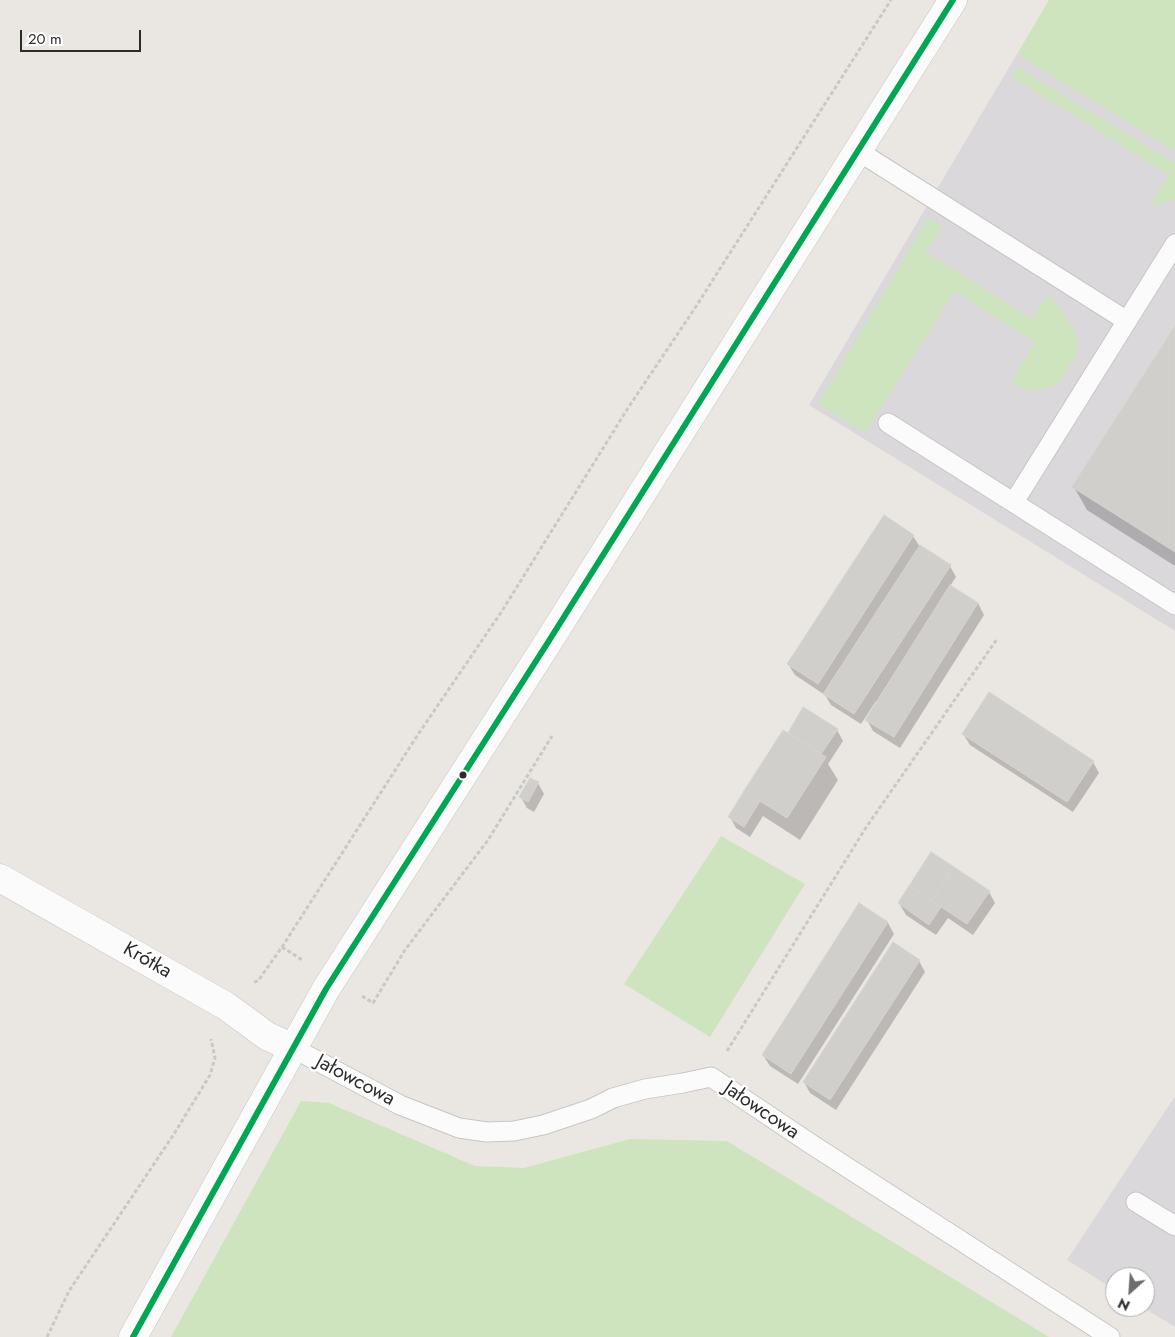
<!DOCTYPE html>
<meta charset="utf-8">
<style>
body{margin:0}
#map{position:relative;width:1175px;height:1337px;overflow:hidden;background:#eae7e3;font-family:Jost,sans-serif}
canvas{display:block}
.north{position:absolute;left:1105px;top:1267px;width:50px;height:50px;box-sizing:border-box;background:#fff;border:1px solid #ababab;border-radius:50%;rotate:206deg;font-size:14px;font-weight:700;line-height:20px;text-align:center;color:#2c2c2c}
.north::after{content:'';display:block;margin:auto;width:18px;height:22px;background:#6e6d6c;clip-path:polygon(50% 0,100% 100%,50% 72%,0 100%)}
.scale{position:absolute;left:20px;top:30px;width:121px;height:22px;box-sizing:border-box;border:2px solid #2c2c2c;border-top:0;padding-left:6px;font-size:15px;line-height:18px;white-space:nowrap;color:#2c2c2c;-webkit-text-stroke:4px #fff;paint-order:stroke}
</style>
<div id="map">
<canvas width="1175" height="1337"></canvas>
<div class="north">N</div>
<div class="scale">20 m</div>
</div>
<script>
const g = document.querySelector('canvas').getContext('2d');
g.lineJoin = 'round';
function fill(path, color) {
  g.fillStyle = color;
  g.fill(path, 'evenodd');
}
function shape(rows) {
  const path = new Path2D();
  for (const r of rows) {
    path.moveTo(r[0], r[1]);
    for (let i = 2; i < r.length; i += 2) path.lineTo(r[i], r[i + 1]);
  }
  return path;
}
function trace(path, color, width, dash) {
  g.strokeStyle = color;
  g.lineWidth = width;
  g.lineCap = dash ? 'butt' : 'round';
  g.setLineDash(dash || []);
  g.stroke(path);
}
function label(font, color, halo, rows, align = 'center') {
  g.font = font + ' Jost,sans-serif';
  g.lineWidth = 4.5;
  g.setLineDash([]);
  g.textBaseline = 'middle';
  g.strokeStyle = halo;
  g.fillStyle = color;
  for (const [text, x, y, turn = 0] of rows) {
    g.save();
    g.translate(x, y);
    g.rotate((+turn || 0) * Math.PI / 180);
    g.textAlign = isNaN(turn) ? turn : align;
    if (halo) g.strokeText(text, 0, 0);
    g.fillText(text, 0, 0);
    g.restore();
  }
}
const industrial = shape([
 [1017,54,1175,151,1175,631,809,405],
 [1175,1096,1175,1327,1142,1307,1145,1307,1145,1277,1115,1277,1115,1290,1067,1260]
]);
const green = shape([
 [1049,0,1175,0,1175,151,1017,54],
 [1018,67,1175,163,1175,199,1156,206,1151,203,1169,175,1012,77],
 [928,218,942,226,926,252,1032,319,1048,293,1062,310,1075,332,1077,343,1076,355,1058,384,1050,387,1032,391,1023,389,1011,381,1035,342,955,291,865,433,818,404],
 [721,836,805,884,710,1037,624,984],
 [301,1101,329,1103,475,1166,524,1168,630,1139,727,1141,1049,1337,171,1337]
]);
const shadow = shape([
 [1175,328,1175,566,1087,510,1074,487],
 [885,517,913,536,920,547,950,566,956,577,950,586,978,603,984,615,900,748,873,731,867,720,878,702,876,701,861,724,831,705,825,695,795,675,788,664],
 [804,709,837,730,843,741,828,764,838,780,800,840,763,816,750,837,736,828,730,817,788,734],
 [963,734,1093,762,1099,773,1073,812,970,745],
 [538,783,544,794,534,812,527,808,521,797],
 [932,854,989,892,995,903,973,935,948,918,936,935,906,915,899,903],
 [859,905,888,923,894,934,798,1084,770,1066,763,1055],
 [919,961,925,972,836,1110,810,1093,804,1082]
]);
const building = shape([
 [1175,326,1175,552,1072,487,1175,326],
 [884,515,914,535,818,684,787,664,884,515],
 [920,545,951,565,854,714,823,694,920,545],
 [950,585,978,603,894,737,865,720,950,585],
 [989,692,1094,761,1067,802,962,734,989,692],
 [803,707,838,729,821,754,788,733,803,707],
 [783,730,826,757,787,818,744,791,783,730],
 [530,778,539,782,528,802,519,797,530,778],
 [744,791,760,801,744,827,728,817,744,791],
 [931,852,954,867,932,901,909,886,931,852],
 [954,867,990,891,967,924,932,901,954,867],
 [909,886,941,907,929,925,898,903,909,886],
 [859,903,888,922,791,1074,762,1055,859,903],
 [893,942,920,960,830,1100,803,1082,893,942]
]);
const path = shape([
 [282,947,304,961],
 [254,982,258,981,282,947,417,736,502,611,628,408,695,308,891,0],
 [362,996,373,1003,405,950,488,840,552,736],
 [727,1051,867,826,997,639],
 [47,1337,69,1291,174,1134,210,1075,215,1058,211,1039]
]);
const lane = shape([
 [858,151,1127,321],
 [888,423,1175,605],
 [1014,502,1175,244],
 [293,1048,400,1105,459,1128,487,1132,514,1131,543,1125,591,1109,613,1098,645,1089,683,1083,711,1077,811,1144,1110,1337],
 [1136,1202,1175,1226]
]);
const street = shape([
 [0,878,226,1006,267,1036,293,1048]
]);
const secondary = shape([
 [133,1337,326,989,545,647,953,0]
]);
const bus1 = shape([
 [133,1337,326,989,545,647,953,0]
]);
const markers = [
 [463,775,4.5,"#2c2c2c"]
];
const streetNames = [
 ["Krótka",147,961,30],
 ["Jałowcowa",355,1081,28],
 ["Jałowcowa",761,1111,34]
];
fill(industrial, '#dad8da');
fill(green, '#cee4be');
fill(shadow, '#0003');
fill(building, '#d1cfcc');
trace(building, '#d5d3cf', 1);
trace(lane, '#c6c6c5', 21);
trace(street, '#c6c6c5', 29);
trace(secondary, '#c6c6c5', 29);
trace(path, '#c8c8c7', 3, [4, 2.5]);
trace(lane, '#fcfbfb', 19);
trace(street, '#fcfbfb', 28);
trace(secondary, '#fcfbfb', 28);
trace(bus1, '#00a651', 6);
for (const [x, y, r, color] of markers) {
  const dot = new Path2D();
  dot.arc(x, y, r, 0, 2 * Math.PI);
  g.fillStyle = color;
  g.fill(dot);
  trace(dot, '#fff', 2);
}
label('20px', '#2c2c2c', '#fff', streetNames);
</script>
